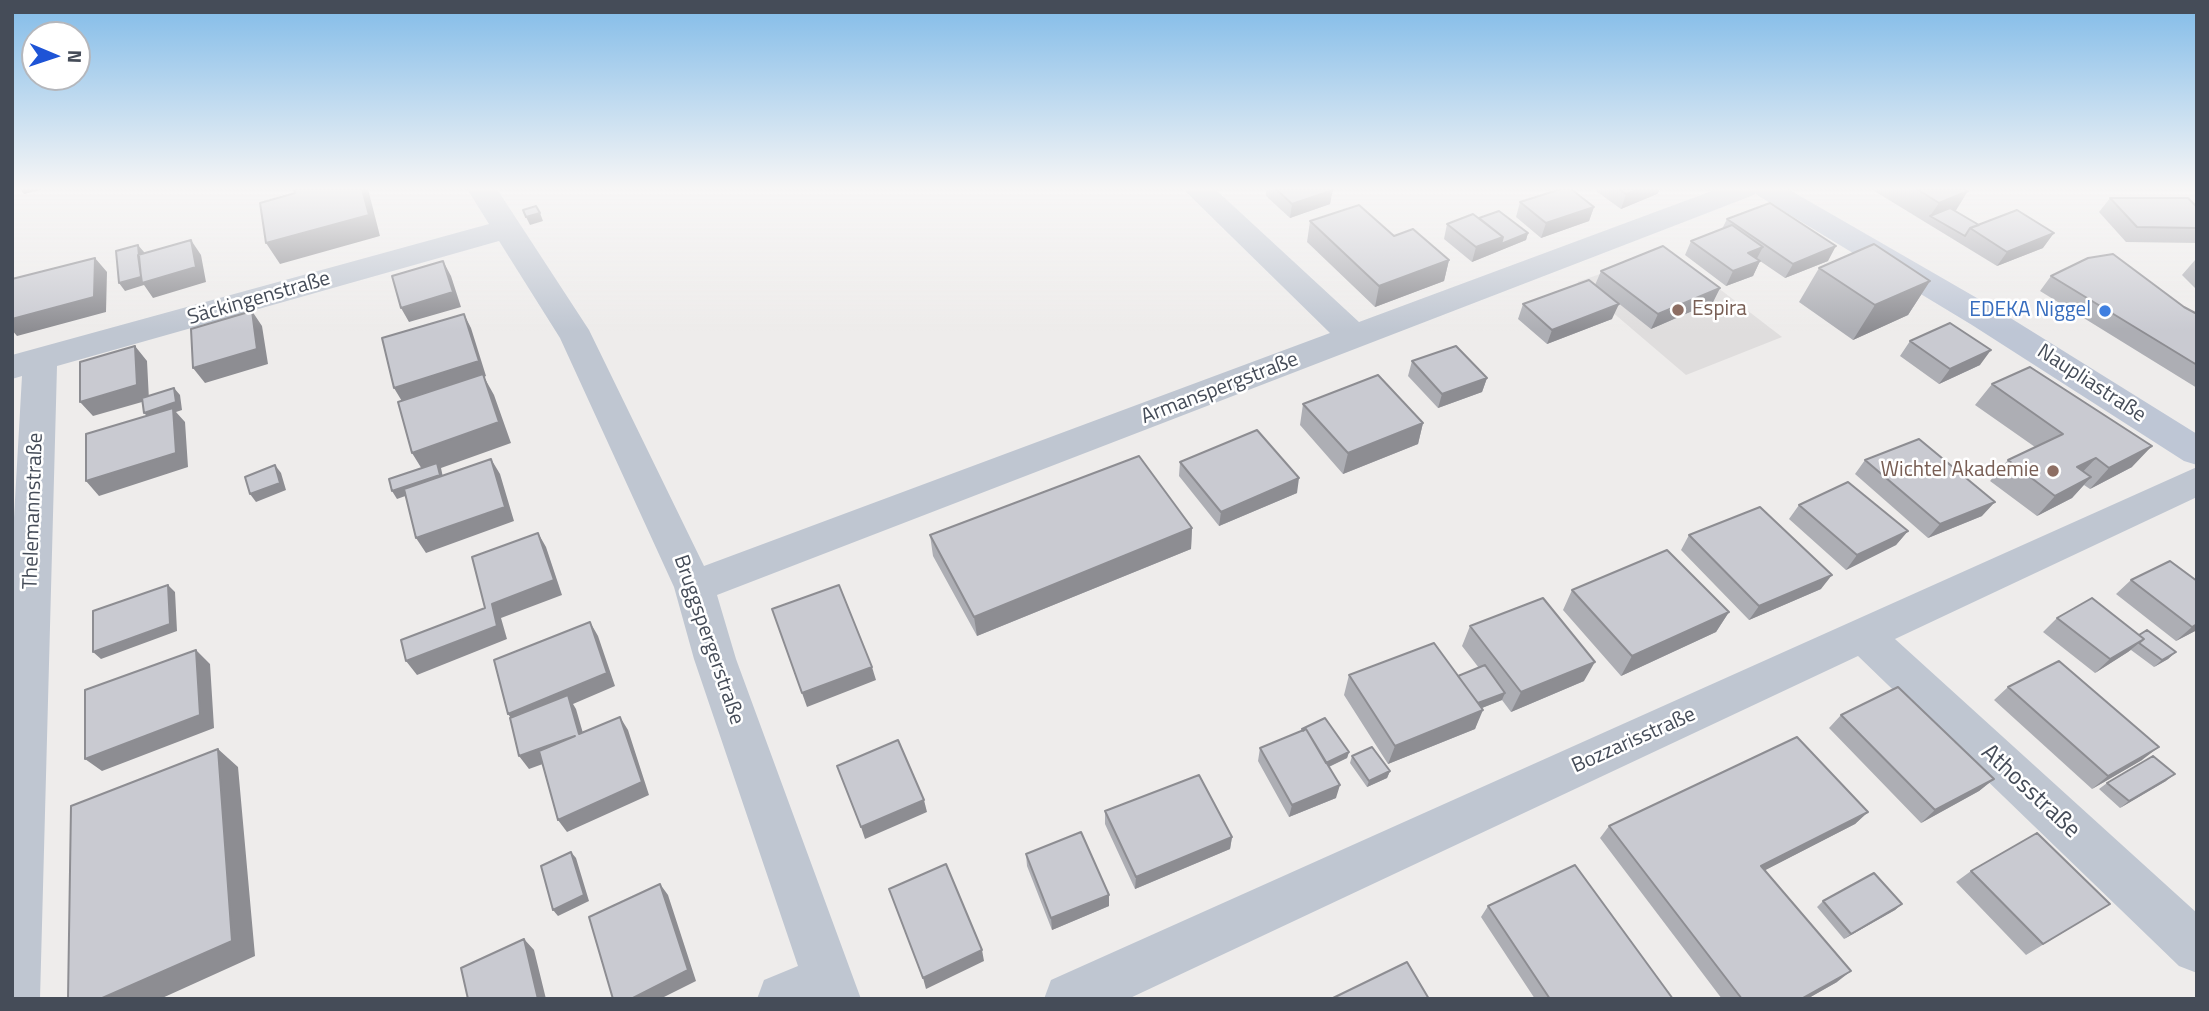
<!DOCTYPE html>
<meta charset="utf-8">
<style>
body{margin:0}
#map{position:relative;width:2209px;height:1011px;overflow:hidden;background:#eeeceb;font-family:"Titillium Web",sans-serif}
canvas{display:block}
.frame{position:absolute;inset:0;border:14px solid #454c58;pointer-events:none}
.north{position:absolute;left:21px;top:21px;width:70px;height:70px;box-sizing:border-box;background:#fff;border:2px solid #b5b7bc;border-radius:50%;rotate:92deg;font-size:19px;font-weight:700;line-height:28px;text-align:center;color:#454c58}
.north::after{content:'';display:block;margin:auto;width:24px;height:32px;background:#1e54d6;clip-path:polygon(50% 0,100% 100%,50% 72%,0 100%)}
</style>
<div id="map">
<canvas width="2209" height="1011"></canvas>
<div class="frame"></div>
<div class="north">N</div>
</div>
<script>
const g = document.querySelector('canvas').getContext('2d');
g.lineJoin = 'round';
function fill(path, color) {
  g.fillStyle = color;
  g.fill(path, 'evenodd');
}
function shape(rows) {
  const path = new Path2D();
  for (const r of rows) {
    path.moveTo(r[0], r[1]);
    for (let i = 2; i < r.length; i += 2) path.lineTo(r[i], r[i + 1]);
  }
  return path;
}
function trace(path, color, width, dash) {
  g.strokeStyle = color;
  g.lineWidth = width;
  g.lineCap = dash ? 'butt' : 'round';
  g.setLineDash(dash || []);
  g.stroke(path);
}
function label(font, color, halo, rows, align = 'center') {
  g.font = font + ' "Titillium Web",sans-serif';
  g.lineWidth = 5;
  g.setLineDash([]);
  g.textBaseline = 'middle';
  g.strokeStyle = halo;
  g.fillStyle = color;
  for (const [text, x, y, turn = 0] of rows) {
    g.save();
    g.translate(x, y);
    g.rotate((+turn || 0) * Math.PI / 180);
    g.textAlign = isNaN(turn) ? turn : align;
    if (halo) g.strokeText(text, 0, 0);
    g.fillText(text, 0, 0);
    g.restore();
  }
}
const education = shape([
 [1669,250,1782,337,1686,375,1577,282]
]);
const street = shape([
 [467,189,497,189,589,330,704,566,1330,333,1183,189,1215,189,1359,322,1717,189,1759,189,1754,195,717,595,736,659,861,999,757,999,764,980,798,966,694,659,674,587,560,338,499,241,57,366,40,999,12,999,12,553,22,376,12,379,12,355,489,224,467,189],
 [2197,467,2197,497,1895,639,2197,913,2197,973,2179,966,1858,656,1128,999,1044,999,1051,980,2197,467]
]);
const secondary = shape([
 [1752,189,1788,189,1996,309,2197,434,2197,465,2184,461,1972,325,1757,195,1752,189]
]);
const wall = shape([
 [1266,189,1332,189,1330,204,1290,218,1266,196],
 [1593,189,1660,189,1657,194,1621,209],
 [1871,189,1964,189,1955,211,1979,225,2043,248,1997,266],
 [2110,198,2197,207,2197,243,2126,242,2099,212],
 [1520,202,1594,207,1589,221,1541,238,1516,217],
 [1479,218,1528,233,1526,240,1472,262,1444,239,1447,224],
 [1727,219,1828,261,1785,278,1760,261,1753,276,1726,286,1685,255,1691,241,1722,229],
 [1310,221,1394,236,1449,260,1444,281,1375,307,1307,242],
 [2195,260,2197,260,2197,290,2182,275],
 [1819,268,1930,281,1908,315,1853,340,1799,302],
 [1601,271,1720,288,1713,302,1651,329,1608,295,1612,319,1547,344,1518,319,1523,304,1595,285],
 [2051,276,2184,307,2197,314,2197,388,2040,291],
 [1910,341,1980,365,1939,384,1900,356],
 [1412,361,1487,378,1482,392,1438,408,1408,376],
 [1992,384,2132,467,2090,489,2084,485,2072,498,2037,516,1990,481,2008,460,2035,447,1975,405],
 [1303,404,1423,423,1418,444,1343,474,1300,425],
 [1865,460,1982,516,1928,538,1855,474],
 [1180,462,1297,493,1219,526,1179,476],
 [1799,505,1908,531,1896,545,1846,570,1789,519],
 [1192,528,1191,549,977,636,933,556,930,535],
 [1689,535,1821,589,1749,620,1681,550],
 [2131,580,2197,581,2197,630,2176,641,2116,594],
 [1572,590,1729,612,1716,632,1621,676,1563,610],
 [2057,618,2139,635,2176,652,2168,659,2154,667,2131,650,2095,673,2043,632],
 [1470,626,1584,681,1511,712,1502,700,1482,708,1475,729,1388,764,1344,695,1349,675,1458,676,1479,668,1462,646],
 [2008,687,2142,760,2092,789,1994,700],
 [1841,715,1994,779,1979,791,1921,823,1829,728],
 [1302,729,1349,752,1347,758,1329,767,1336,798,1289,817,1258,761,1260,748,1301,731],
 [1352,756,1390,771,1387,778,1367,787,1350,763],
 [2166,781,2120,808,2099,789,2107,783],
 [1105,811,1232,837,1230,849,1135,889,1105,824],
 [1868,812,1855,824,1765,870,1837,982,1807,999,1722,999,1600,838,1609,826],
 [1026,854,1109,895,1109,906,1052,930,1027,866],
 [1971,871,2110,904,2026,955,1956,882],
 [1823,901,1902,904,1895,910,1844,939,1817,907],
 [1488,906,1673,999,1535,999,1481,917]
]);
const shadedWall = shape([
 [20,189,44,189,24,194],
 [362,189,368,189,380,236,280,264,266,243],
 [1640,189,1660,189,1657,194,1621,209,1626,194],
 [1333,190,1330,204,1290,218,1292,204],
 [1968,191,1955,212,1930,216,1939,203],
 [1594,207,1589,221,1541,238,1546,223],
 [540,213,543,221,530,225,526,217],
 [1528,233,1526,240,1499,251,1501,244],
 [2054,233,2043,248,1997,266,2007,252],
 [1503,237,1499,251,1472,262,1476,247],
 [191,240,201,255,206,282,153,298,144,285,125,291,119,283,138,245,144,252,148,282],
 [1836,246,1828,261,1785,278,1793,264],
 [1763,247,1755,262,1748,253],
 [95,258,107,272,106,312,17,336,12,330,12,319],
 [1449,260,1444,281,1375,307,1379,286],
 [443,261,451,276,461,307,409,322,401,308],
 [1760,261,1753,276,1726,286,1733,271],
 [1930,281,1908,315,1853,340,1875,305],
 [1720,288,1713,302,1651,329,1658,314],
 [1619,304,1612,319,1547,344,1552,330],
 [252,311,262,326,268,364,205,383,193,368],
 [464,314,471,328,486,376,484,377,494,395,511,443,441,468,444,482,397,499,392,491,425,474,412,453,403,403,394,388],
 [135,346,147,361,149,400,93,416,80,402],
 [1991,350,1980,365,1939,384,1950,369],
 [1487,378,1482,392,1438,408,1442,394],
 [174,388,180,395,182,410,176,412,185,422,188,467,99,496,86,481,151,420,144,413],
 [1423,423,1418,444,1343,474,1348,453],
 [2152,446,2132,467,2090,489,2109,468],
 [2096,458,2076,479,2077,467],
 [491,459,500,474,514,521,426,553,416,538],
 [275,465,281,473,286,490,256,502,250,494],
 [2091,477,2072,498,2037,516,2055,496],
 [1299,478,1297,493,1219,526,1221,512],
 [1995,502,1982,516,1928,538,1940,524],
 [1192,528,1191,549,977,636,974,617],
 [1908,531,1896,545,1846,570,1857,555],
 [538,533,546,547,562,595,501,618,507,639,417,675,406,661,492,604],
 [1832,575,1821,589,1749,620,1759,606],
 [168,585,175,592,177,631,101,659,93,652],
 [1729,612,1716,632,1621,676,1632,656],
 [590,622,598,636,615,686,573,704,576,709,587,747,579,734,517,727,508,714],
 [2197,624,2197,630,2176,641,2192,627],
 [2144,639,2128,652,2095,673,2110,659],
 [196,650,210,664,214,728,102,771,85,759],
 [2176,652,2168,659,2154,667,2162,660],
 [1595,662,1584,681,1511,712,1521,692],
 [872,667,876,680,807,707,802,693],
 [1505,693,1502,700,1464,715,1467,708],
 [1483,710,1475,729,1388,764,1395,746],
 [620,717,628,730,649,795,567,832,558,820],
 [575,736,584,749,529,769,519,756],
 [2159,747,2142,760,2092,789,2108,776],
 [218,749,238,767,255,956,160,999,100,999],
 [1349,752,1347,758,1324,769,1326,763],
 [1390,771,1387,778,1367,787,1369,781],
 [2175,774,2166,781,2120,808,2129,801],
 [1994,779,1979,791,1921,823,1935,810],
 [1340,785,1336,798,1289,817,1292,805],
 [924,800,927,812,865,839,861,827],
 [1868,812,1855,824,1750,878,1761,866],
 [1232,837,1230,849,1135,889,1136,877],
 [571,852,576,858,589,901,558,916,553,910],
 [660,884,668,895,696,981,660,999,631,999],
 [1109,895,1109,906,1052,930,1051,918],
 [1902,904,1895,910,1844,939,1851,934],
 [524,939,534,950,546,999,538,999],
 [982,950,984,961,926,989,923,978],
 [1851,971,1837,982,1807,999,1801,999]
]);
const building = shape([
 [294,189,362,189,369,215,266,243,260,203,295,193,294,189],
 [1276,189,1332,189,1333,190,1292,204,1276,189],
 [1561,189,1571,189,1594,207,1546,223,1520,202,1561,189],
 [1619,189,1640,189,1626,194,1619,189],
 [1917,189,1964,189,1968,191,1939,203,1917,189],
 [2110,198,2188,198,2197,207,2197,228,2137,227,2110,198],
 [1770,203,1836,246,1793,264,1727,219,1770,203],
 [1359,205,1394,236,1413,229,1449,260,1379,286,1310,221,1359,205],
 [536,206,540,213,526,217,523,210,536,206],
 [1950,208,1979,225,1970,228,1965,236,1930,216,1950,208],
 [2017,210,2054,233,2007,252,1970,228,2017,210],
 [1499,211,1528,233,1501,244,1503,237,1479,218,1499,211],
 [1473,214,1503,237,1476,247,1447,224,1473,214],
 [1732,225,1763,247,1748,253,1760,261,1733,271,1691,241,1732,225],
 [191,240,196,267,142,283,138,255,191,240],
 [1874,244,1930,281,1875,305,1819,268,1874,244],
 [138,245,141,277,119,283,116,251,138,245],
 [1663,246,1720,288,1658,314,1601,271,1663,246],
 [2113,254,2184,307,2197,314,2197,365,2051,276,2088,258,2113,254],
 [95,258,94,297,12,319,12,279,95,258],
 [443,261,453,292,401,308,392,276,443,261],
 [1589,280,1619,304,1552,330,1523,304,1589,280],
 [252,311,257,349,193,368,191,329,252,311],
 [464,314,479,361,394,388,382,338,464,314],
 [1950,323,1991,350,1950,369,1910,341,1950,323],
 [135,346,137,385,80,402,80,362,135,346],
 [1456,346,1487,378,1442,394,1412,361,1456,346],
 [2030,367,2152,446,2109,468,2096,458,2077,467,2091,477,2055,496,2008,460,2063,434,1992,384,2030,367],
 [483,374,499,422,412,453,398,402,483,374],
 [1378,375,1423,423,1348,453,1303,404,1378,375],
 [174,388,176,402,144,413,142,398,174,388],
 [173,408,176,453,86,481,86,434,173,408],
 [1257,430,1299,478,1221,512,1180,462,1257,430],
 [1919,439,1995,502,1940,524,1865,460,1919,439],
 [1139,456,1192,528,974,617,930,535,1139,456],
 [491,459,505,507,416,538,404,489,491,459],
 [437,463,440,475,392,491,389,479,437,463],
 [275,465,280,483,250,494,245,477,275,465],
 [1848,482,1908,531,1857,555,1799,505,1848,482],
 [1760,507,1832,575,1759,606,1689,535,1760,507],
 [538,533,554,580,492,604,497,626,406,661,401,640,485,608,472,557,538,533],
 [1667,550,1729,612,1632,656,1572,590,1667,550],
 [2170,561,2197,581,2197,624,2192,627,2131,580,2170,561],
 [168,585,170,624,93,652,93,611,168,585],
 [839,585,872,667,802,693,772,609,839,585],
 [1543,598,1595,662,1521,692,1470,626,1543,598],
 [2092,598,2144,639,2110,659,2057,618,2092,598],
 [590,622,607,673,508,714,494,660,590,622],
 [2147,630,2176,652,2162,660,2139,643,2144,639,2139,635,2147,630],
 [1434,643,1483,710,1395,746,1349,675,1434,643],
 [196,650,200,715,85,759,85,690,196,650],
 [2059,661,2159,747,2108,776,2008,687,2059,661],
 [1485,665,1505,693,1478,703,1458,676,1485,665],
 [1898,687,1994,779,1935,810,1841,715,1898,687],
 [568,695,579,734,620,717,642,782,558,820,539,751,575,736,519,756,510,718,568,695],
 [1325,718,1349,752,1326,763,1306,729,1303,731,1302,729,1325,718],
 [1306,729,1340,785,1292,805,1260,748,1306,729],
 [1797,737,1868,812,1761,866,1851,971,1801,999,1742,999,1609,826,1797,737],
 [898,740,924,800,861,827,837,766,898,740],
 [1372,747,1390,771,1369,781,1352,756,1372,747],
 [218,749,232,941,100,999,68,999,71,806,218,749],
 [2153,756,2175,774,2129,801,2107,783,2153,756],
 [1199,775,1232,837,1136,877,1105,811,1199,775],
 [1081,832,1109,895,1051,918,1026,854,1081,832],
 [2037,833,2110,904,2043,944,1971,871,2037,833],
 [571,852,584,895,553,910,541,866,571,852],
 [946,864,982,950,923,978,889,889,946,864],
 [1575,865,1673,999,1550,999,1488,906,1575,865],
 [1874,873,1902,904,1851,934,1823,901,1874,873],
 [660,884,688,970,631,999,613,999,589,917,660,884],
 [524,939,538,999,468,999,461,968,524,939],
 [1407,962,1429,999,1334,999,1333,998,1407,962]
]);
const markers = [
 [1678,310,7,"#8d6e63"],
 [2105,311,7,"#3f7fe0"],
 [2053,471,7,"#8d6e63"]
];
const streetNames = [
 ["Säckingenstraße",259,299,-16],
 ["Naupliastraße",2091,384,33],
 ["Armanspergstraße",1220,389,-21],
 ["Thelemannstraße",34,511,-88],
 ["Bruggspergerstraße",708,640,71],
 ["Bozzarisstraße",1634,741,-24]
];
const educationNames = [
 ["Espira",1692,310],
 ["Wichtel Akademie",2039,471,"right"]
];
const shopNames = [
 ["EDEKA Niggel",2091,311]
];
const nearStreetnames = [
 ["Athosstraße",2030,792,43]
];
fill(education, '#dfdddd');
fill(street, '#bfc6d1');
fill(secondary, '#bec6d5');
fill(wall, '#adaeb4');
fill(shadedWall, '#8d8d92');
fill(building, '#c9cad1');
trace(building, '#8d8d92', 2);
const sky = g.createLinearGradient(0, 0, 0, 331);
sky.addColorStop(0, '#81bbe8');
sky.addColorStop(0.57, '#f7f6f6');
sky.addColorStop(1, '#f7f6f600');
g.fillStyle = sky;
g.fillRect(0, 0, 2209, 331);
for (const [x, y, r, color] of markers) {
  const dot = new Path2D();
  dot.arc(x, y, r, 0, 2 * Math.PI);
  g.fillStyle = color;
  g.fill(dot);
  trace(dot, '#fff', 2.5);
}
label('21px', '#454c58', '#fff', streetNames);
label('21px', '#785e54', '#fff', educationNames, 'left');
label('21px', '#366cbe', '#fff', shopNames, 'right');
label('24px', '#454c58', '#fff', nearStreetnames);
</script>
